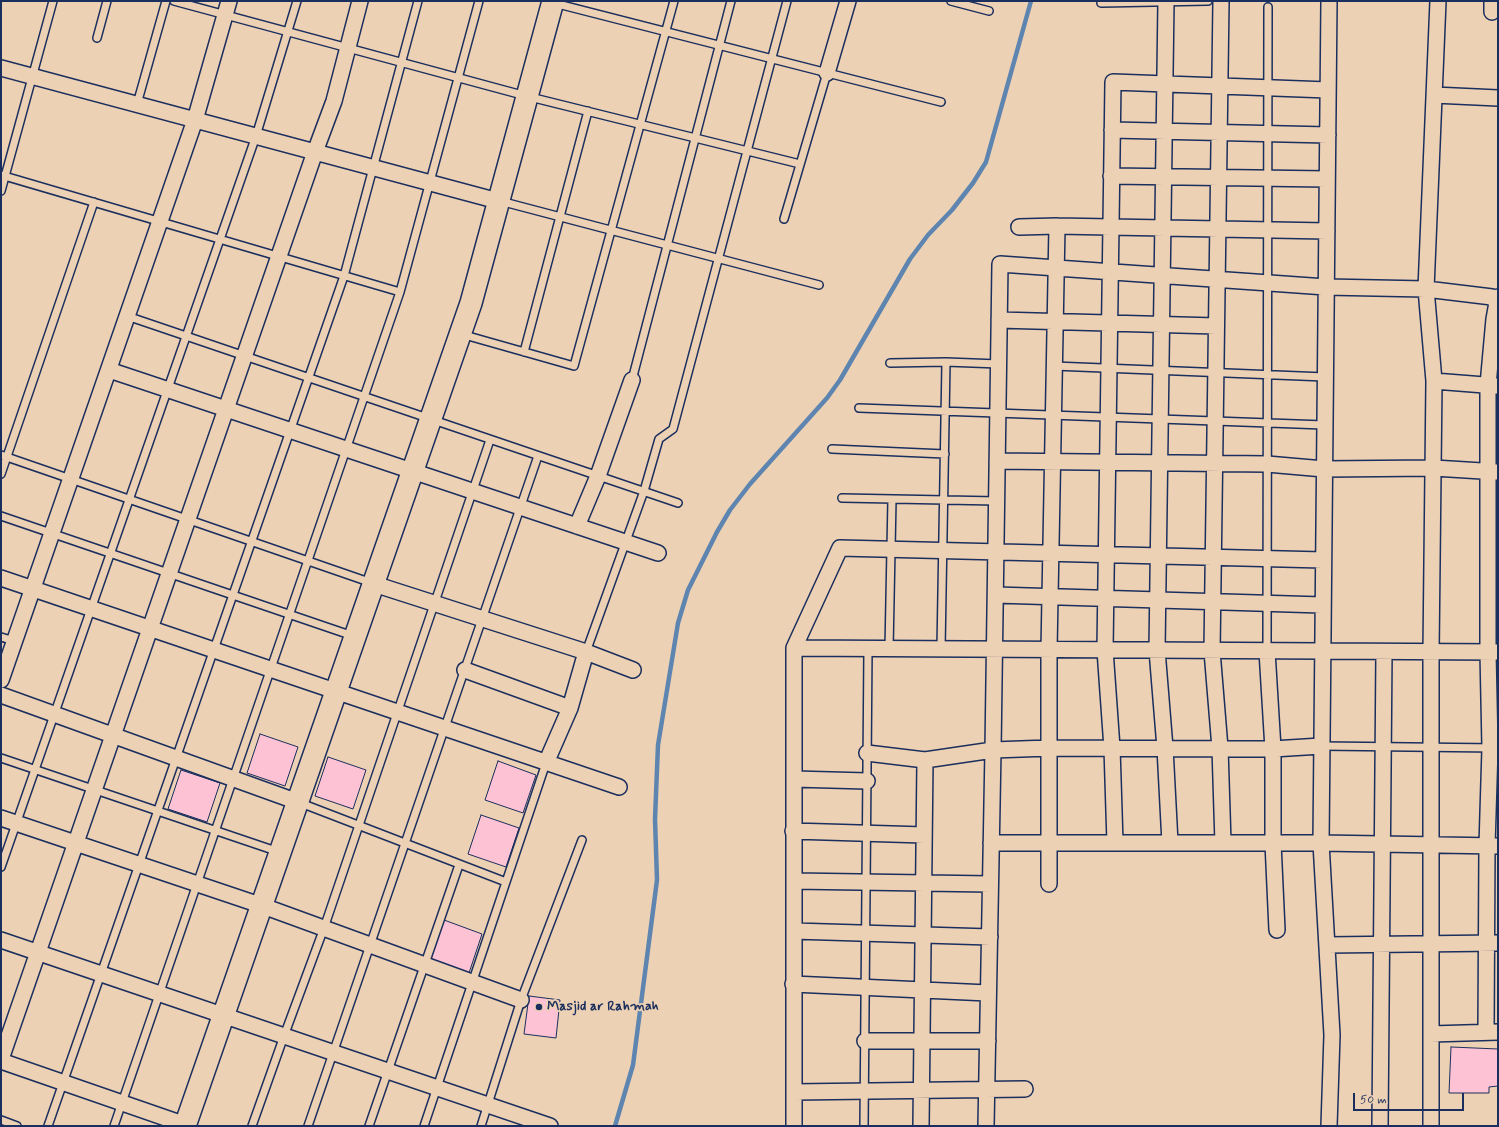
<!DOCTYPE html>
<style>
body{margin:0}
#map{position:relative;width:1499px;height:1127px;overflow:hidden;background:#edd1b4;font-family:Mynerve,sans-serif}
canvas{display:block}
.frame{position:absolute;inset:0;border:2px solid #1b2f5e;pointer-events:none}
.scale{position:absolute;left:1353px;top:1093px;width:111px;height:18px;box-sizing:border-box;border:2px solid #1b2f5e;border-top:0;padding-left:5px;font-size:12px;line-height:14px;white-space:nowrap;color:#1b2f5e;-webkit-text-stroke:3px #edd1b4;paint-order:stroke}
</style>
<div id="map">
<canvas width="1499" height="1127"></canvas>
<div class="frame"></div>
<div class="scale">50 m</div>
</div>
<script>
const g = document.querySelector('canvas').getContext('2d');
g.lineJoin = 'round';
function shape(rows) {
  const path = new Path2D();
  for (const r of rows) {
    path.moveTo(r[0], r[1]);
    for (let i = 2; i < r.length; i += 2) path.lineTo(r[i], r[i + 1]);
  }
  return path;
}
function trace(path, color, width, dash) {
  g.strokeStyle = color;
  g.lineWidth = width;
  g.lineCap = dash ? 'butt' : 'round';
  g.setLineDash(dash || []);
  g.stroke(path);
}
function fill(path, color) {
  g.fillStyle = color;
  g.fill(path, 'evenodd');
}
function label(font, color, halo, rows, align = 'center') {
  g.font = font + ' Mynerve,sans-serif';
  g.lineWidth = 3.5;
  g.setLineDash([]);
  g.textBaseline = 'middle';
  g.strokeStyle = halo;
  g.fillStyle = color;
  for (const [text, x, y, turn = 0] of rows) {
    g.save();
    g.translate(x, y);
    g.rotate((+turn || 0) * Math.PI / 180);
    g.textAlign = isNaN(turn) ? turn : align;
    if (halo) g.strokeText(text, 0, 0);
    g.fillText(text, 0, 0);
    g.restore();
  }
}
const stream = shape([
 [615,1126,633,1065,657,880,655,819,658,745,678,623,688,590,717,532,730,510,750,484,827,398,840,380,910,259,928,235,952,210,973,183,986,162,1031,1]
]);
const building = shape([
 [260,734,298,747,285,786,247,773,260,734],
 [328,757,366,770,353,809,315,796,328,757],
 [498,761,536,775,523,813,485,800,498,761],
 [181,770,220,783,207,822,168,809,181,770],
 [481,815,519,828,506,867,468,854,481,815],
 [444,920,482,934,469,973,431,959,444,920],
 [529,996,560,1000,556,1038,524,1034,529,996],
 [1451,1047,1498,1049,1498,1086,1489,1087,1489,1093,1449,1093,1451,1047]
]);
const lane = shape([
 [174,1,526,96,800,164],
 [951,1,989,11],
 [554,3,941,102],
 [1101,3,1208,1],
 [97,38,107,1],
 [137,104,166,1],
 [1,175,400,292],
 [1,191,53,1],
 [500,201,819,285],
 [784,219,827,73],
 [127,316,678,503],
 [461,334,574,366,674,1],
 [524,352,588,111],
 [890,363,946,362,999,364],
 [1054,366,1325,377],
 [632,380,731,1],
 [859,408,1324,425],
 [832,449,945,454],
 [1,455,372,583],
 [1,474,94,202],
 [842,498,997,501],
 [1,516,353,636],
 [1,637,14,641],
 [889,649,892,499],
 [941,649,946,362],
 [1267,651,1268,7],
 [586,652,644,491,659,439,673,429,787,1],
 [1321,746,1498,748],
 [1,758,279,852],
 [298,802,506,882],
 [1,867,256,136,297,1],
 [1,1120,17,1126],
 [48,1126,344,276,418,1],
 [114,1126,400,292,479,1],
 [252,1126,284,1036,324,928,490,440],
 [308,1126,538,456],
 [369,1126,459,865],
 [424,1126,546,763],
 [481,1126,521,1000,582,840],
 [864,1126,868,649]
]);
const street = shape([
 [1166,1,1157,650,1165,748,1170,843],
 [1221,1,1212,651,1220,748,1223,843],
 [1492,12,1492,1],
 [1,68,498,201],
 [827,73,848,1],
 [1434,95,1498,98],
 [1112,130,1328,135],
 [1111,176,1327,179],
 [1019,227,1057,226,1327,231],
 [999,320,1216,326],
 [109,370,658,553],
 [1434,381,1497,386],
 [997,461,1267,464,1324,469,1434,468,1498,472],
 [577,526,598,476,632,380],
 [1,578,619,787],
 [374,584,586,652,633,670],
 [996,595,1322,605],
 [794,648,1498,652],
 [1267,651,1273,749,1273,843,1277,930],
 [465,670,570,708],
 [1,680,195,120,229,1],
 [1,695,298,802],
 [867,753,925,760,993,750,1049,748,1273,749,1321,746],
 [546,763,570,708,586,652],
 [794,779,867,781],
 [1,818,263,906,521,1000],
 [793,831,924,835],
 [991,843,1321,843,1498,846],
 [1115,843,1112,748,1105,650,1113,82,1328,90],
 [794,881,990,884],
 [1049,884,1049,650,1057,226],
 [794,931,990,937],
 [1,940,550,1126],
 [1327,945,1498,943],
 [793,984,988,993],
 [1486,1032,1487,846,1490,748,1488,652,1488,385,1494,319,1498,297],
 [1431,1034,1498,1032],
 [865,1041,988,1041],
 [1,1059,315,152,334,101,360,1],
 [1,1061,186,1125],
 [794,1092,1025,1089],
 [794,1126,794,648,840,548,1323,560],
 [921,1126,925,760],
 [986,1126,993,750,1000,264,1326,287,1426,289,1492,297,1498,304],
 [1329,1126,1332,1035,1321,843,1329,1],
 [1380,1126,1384,652],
 [1431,1126,1431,652,1434,381,1426,289,1438,1]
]);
const secondary = shape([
 [185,1126,471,303,553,1]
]);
const markers = [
 [539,1007,4,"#1b2f5e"]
];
const poiNames = [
 ["Masjid ar Rahmah",547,1007]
];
trace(stream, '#5e85b0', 4.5);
fill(building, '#fdc2d3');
trace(building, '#1b2f5e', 1);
trace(lane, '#1b2f5e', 10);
trace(street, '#1b2f5e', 18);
trace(secondary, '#1b2f5e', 24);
trace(lane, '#edd1b4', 7);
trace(street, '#edd1b4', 15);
trace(secondary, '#edd1b4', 21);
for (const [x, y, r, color] of markers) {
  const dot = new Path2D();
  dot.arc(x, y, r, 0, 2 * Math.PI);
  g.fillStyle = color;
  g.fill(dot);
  trace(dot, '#edd1b4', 1.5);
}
label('bold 14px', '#1b2f5e', '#edd1b4', poiNames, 'left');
</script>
